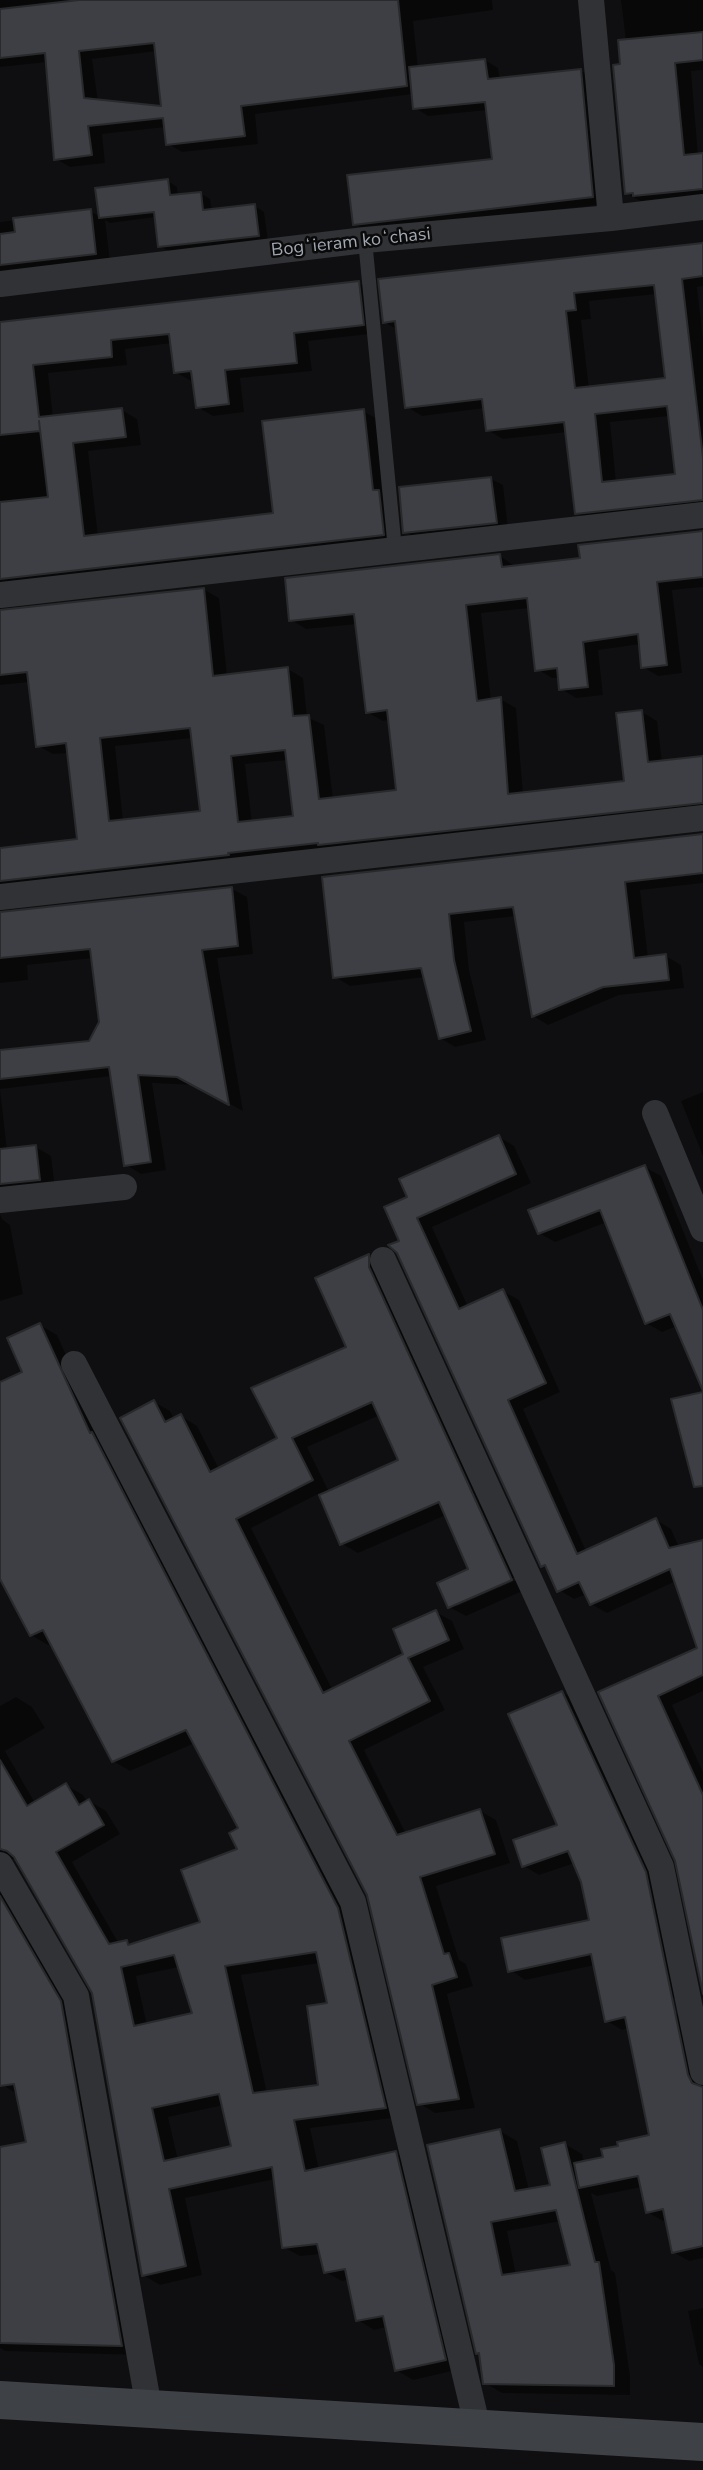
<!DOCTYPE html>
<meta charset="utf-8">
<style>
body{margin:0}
canvas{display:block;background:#0f0f11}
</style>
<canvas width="703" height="2470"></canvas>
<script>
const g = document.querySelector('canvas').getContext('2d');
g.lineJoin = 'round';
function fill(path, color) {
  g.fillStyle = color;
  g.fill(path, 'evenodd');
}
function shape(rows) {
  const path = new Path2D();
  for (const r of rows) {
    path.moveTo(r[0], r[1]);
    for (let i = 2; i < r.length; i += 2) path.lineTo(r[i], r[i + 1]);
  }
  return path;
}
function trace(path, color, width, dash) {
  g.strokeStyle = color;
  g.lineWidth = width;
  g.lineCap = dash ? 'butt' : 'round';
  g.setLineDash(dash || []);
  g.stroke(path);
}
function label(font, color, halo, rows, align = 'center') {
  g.font = font + ' "Nunito Sans",sans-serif';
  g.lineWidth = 5;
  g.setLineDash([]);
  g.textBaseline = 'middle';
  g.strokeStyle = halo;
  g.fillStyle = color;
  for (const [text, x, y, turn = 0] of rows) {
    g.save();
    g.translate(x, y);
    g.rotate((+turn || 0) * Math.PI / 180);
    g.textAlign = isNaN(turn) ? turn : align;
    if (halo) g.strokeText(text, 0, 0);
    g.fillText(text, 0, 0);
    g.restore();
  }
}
const shadow = shape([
 [0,0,492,0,493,10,413,21,418,68,485,60,498,68,500,80,581,71,594,78,606,204,368,231,354,224,494,160,488,110,428,116,415,108,413,94,255,114,258,144,182,152,168,144,166,127,102,134,105,163,70,167,56,159,48,62,0,67],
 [157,51,163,108,98,101,92,59],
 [621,0,703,0,703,70,691,71,698,155,703,154,703,199,642,202,626,193,622,66,626,41],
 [168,181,177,187,178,196,200,193,210,199,212,211,255,206,264,212,268,240,169,251,159,246,156,217,110,223,105,220,110,261,0,273,0,222,90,211,101,217],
 [703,245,703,286,697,287,703,339,703,509,592,522,576,513,567,432,503,439,487,430,485,408,422,416,407,407,398,330,384,322],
 [657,294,667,380,589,389,581,320,591,319,589,301],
 [670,416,677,475,616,482,610,422],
 [359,283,374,292,378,333,308,341,312,371,240,378,244,412,213,416,197,407,194,381,191,381,175,372,172,343,125,349,127,365,48,373,53,417,122,410,137,419,141,445,88,451,98,536,275,514,363,411,379,420,399,544,0,602,0,324],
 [491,479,503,485,508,529,417,539,405,532],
 [703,533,703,587,672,590,682,673,658,676,643,667,641,644,598,650,603,695,576,698,561,689,560,678,552,678,537,669,530,608,481,613,491,701,500,699,516,708,523,794,626,782,642,712,657,721,662,762,703,758,703,812,0,905,0,850,79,841,69,753,53,754,38,746,30,682,0,685,0,608,2,612,203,589,219,598,227,676,288,669,303,678,307,717,324,725,333,799,398,792,390,720,383,721,367,712,357,624,306,629,291,620,500,556,516,567,582,560],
 [193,738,202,812,123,821,115,746],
 [288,760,295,818,252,823,245,764],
 [703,836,703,883,640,890,648,958,666,956,681,965,684,988,619,995,548,1025,533,1016,516,916,464,922,469,970,486,1040,455,1047,440,1038,425,977,350,986,335,977,324,878],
 [232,889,247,897,253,954,217,958,243,1111,194,1085,152,1083,166,1170,141,1174,126,1165,112,1076,0,1089,7,1150,36,1147,51,1156,55,1188,0,1206,0,1052,90,1042,101,1022,93,958,27,965,28,980,0,983,0,911,2,914],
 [703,1092,703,1156,681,1101],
 [499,1137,514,1146,531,1183,432,1227,468,1307,503,1291,519,1300,560,1392,523,1409,586,1551,656,1520,671,1529,679,1547,703,1541,703,1691,672,1705,703,1772,703,1974,677,1860,601,1693,699,1649,676,1581,607,1613,591,1604,587,1594,574,1599,559,1590,550,1570,542,1566,401,1241,410,1198],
 [645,1167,661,1176,703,1280,703,1387,677,1326,662,1332,646,1323,607,1222,555,1242,539,1233],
 [0,1214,2,1219,10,1225,23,1294,0,1301],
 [369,1256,385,1265,527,1589,466,1616,449,1607,471,1570,446,1515,358,1553,342,1544,320,1493,251,1528,333,1691,406,1654,436,1612,452,1621,464,1649,423,1667,445,1710,364,1750,406,1834,480,1811,496,1820,510,1863,436,1886,459,1960,466,1964,473,1986,447,1994,475,2108,435,2113,419,2103,369,1894,154,1402,170,1411,174,1419,181,1416,197,1426,219,1469,279,1439,348,1347],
 [380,1415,400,1461,329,1492,307,1447],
 [520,1575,521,1578,457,1606,457,1602],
 [40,1325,57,1335,105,1442,354,1918,401,2117,310,2128,319,2170,396,2153,412,2163,461,2369,413,2380,396,2370,387,2327,374,2330,358,2320,349,2280,342,2281,325,2272,321,2254,300,2256,283,2247,275,2179,185,2198,202,2275,160,2285,143,2275,93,1992,16,1858,10,1860,77,2012,138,2355,5,2351,0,2348,0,2173,56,2280,17,2094,3,2085,0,2072,0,1706,16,1697,32,1707,45,1728,5,1751,35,1803,66,1785,83,1795,87,1802,89,1801,106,1811,120,1834,72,1862,119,1944,127,1942,133,1945,202,1923,239,1850,240,1829,195,1743,130,1771,113,1761,52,1643,48,1645,31,1635,2,1578,0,1579,0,1384,25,1373],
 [320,1963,329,2005,320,2087,267,2093,241,1975],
 [179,1967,195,2014,147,2025,136,1976],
 [224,2105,233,2148,178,2160,168,2117],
 [562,1692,578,1702,661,1882,684,1994,660,2004,690,2022,703,2086,703,2258,689,2261,673,2252,667,2220,663,2221,647,2212,642,2187,597,2196,591,2193,611,2270,615,2273,630,2376,630,2395,502,2393,485,2383,480,2354,478,2353,500,2131,517,2141,529,2190,552,2186,565,2144,582,2154,584,2163,605,2159,620,2147,651,2136,629,2028,622,2030,607,2021,595,1965,525,1980,510,1970,591,1922,583,1882,575,1863,539,1875,524,1866,559,1826],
 [561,2221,572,2267,516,2275,507,2231],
 [703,2308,703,2367,699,2364,688,2311]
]);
const building = shape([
 [79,0,398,0,407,86,241,106,245,136,166,145,163,118,88,126,92,155,54,160,45,53,0,58,0,9,79,0],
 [154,43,161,106,84,98,79,51,154,43],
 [703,32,703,60,675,63,684,155,703,153,703,189,633,196,633,193,625,194,613,65,620,64,618,40,703,32],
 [485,59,488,79,581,69,593,197,353,225,347,175,492,159,485,102,413,109,409,67,485,59],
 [168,179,170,195,201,192,203,210,255,204,259,236,158,247,154,212,99,218,95,188,168,179],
 [91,209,96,254,0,265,0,234,15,232,13,218,91,209],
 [703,243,703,276,682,279,703,458,703,500,575,514,564,422,486,431,482,399,405,408,395,321,383,323,378,279,703,243],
 [654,285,665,378,575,388,566,311,576,310,574,293,654,285],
 [667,406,675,474,602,482,595,414,667,406],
 [359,281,364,325,294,333,297,363,225,370,229,404,196,408,191,371,174,373,169,334,111,340,112,357,33,365,39,417,122,408,126,437,73,443,84,536,273,513,262,421,364,409,373,490,379,490,384,535,0,579,0,502,48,497,39,421,40,431,0,435,0,322,359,281],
 [491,477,497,523,403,533,399,487,491,477],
 [703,531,703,577,657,582,667,665,641,668,638,634,583,642,588,687,559,690,557,668,535,671,527,598,466,605,477,701,501,697,508,794,624,781,616,713,642,710,648,762,703,756,703,803,318,845,318,843,228,853,229,855,0,881,0,848,77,839,66,743,36,747,27,672,0,675,0,610,204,588,213,676,288,667,293,716,309,715,319,799,396,790,387,710,366,713,354,614,289,621,285,578,500,554,502,567,580,558,578,545,703,531],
 [190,728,200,811,109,821,100,738,190,728],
 [285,750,293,816,238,822,231,756,285,750],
 [703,834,703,873,625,882,634,958,666,954,669,980,603,987,532,1017,513,907,449,914,454,960,471,1031,439,1039,421,968,333,978,322,877,703,834],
 [232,887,238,946,202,950,229,1105,177,1077,138,1075,151,1162,124,1166,109,1067,0,1079,0,1050,89,1041,99,1022,90,949,0,958,0,912,232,887],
 [499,1135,516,1174,417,1218,459,1309,503,1289,546,1383,508,1400,577,1554,656,1518,669,1548,703,1540,703,1675,658,1696,703,1795,703,1994,675,1861,598,1692,697,1648,670,1569,590,1605,579,1582,557,1592,545,1565,541,1567,397,1253,388,1245,399,1241,384,1207,407,1197,399,1179,499,1135],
 [36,1145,40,1180,0,1184,0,1149,36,1145],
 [645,1165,703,1310,703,1391,670,1314,645,1324,600,1210,538,1234,528,1210,645,1165],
 [369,1254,369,1267,512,1580,448,1608,437,1583,468,1569,439,1502,340,1545,319,1495,398,1460,372,1402,292,1438,313,1480,236,1519,323,1693,403,1654,393,1629,436,1610,449,1640,408,1658,430,1701,349,1741,397,1835,480,1809,495,1854,420,1877,444,1954,449,1953,457,1977,432,1985,459,2099,417,2105,367,1895,120,1418,154,1400,165,1422,181,1414,210,1472,277,1438,251,1388,346,1347,315,1278,369,1254],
 [40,1323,90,1433,92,1432,338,1908,386,2108,294,2120,305,2171,396,2151,446,2360,395,2371,383,2316,356,2321,345,2269,324,2273,317,2244,282,2248,272,2167,169,2189,186,2266,142,2276,92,1993,14,1857,7,1851,0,1849,0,1760,27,1806,66,1783,79,1805,89,1799,104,1825,56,1852,109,1944,127,1940,128,1945,200,1922,181,1870,237,1849,229,1833,238,1828,186,1730,112,1762,43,1630,30,1636,0,1579,0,1382,22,1372,7,1338,40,1323],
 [316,1952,327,2003,307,2006,318,2085,253,2093,225,1966,316,1952],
 [174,1955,192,2013,134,2026,121,1967,174,1955],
 [219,2094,231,2146,164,2161,152,2108,219,2094],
 [703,1392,703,1486,694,1487,671,1399,703,1392],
 [562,1691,646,1872,688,2075,692,2083,703,2087,703,2246,672,2253,663,2209,646,2213,638,2176,579,2188,574,2163,603,2157,601,2149,618,2146,617,2142,649,2135,625,2017,605,2022,591,1954,508,1972,501,1938,589,1920,581,1882,568,1851,522,1867,513,1840,557,1825,508,1714,562,1691],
 [0,1896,61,2001,122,2346,0,2343,0,2147,26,2142,14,2084,0,2086,0,1896],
 [500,2129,515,2191,550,2185,541,2148,565,2142,595,2262,599,2262,614,2365,614,2386,483,2384,479,2353,476,2354,427,2145,500,2129],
 [556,2210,570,2265,502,2275,491,2222,556,2210]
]);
const lane = shape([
 [365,240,395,550]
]);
const street = shape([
 [591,0,611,218],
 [0,284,365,240,611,218,703,207],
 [0,595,703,515],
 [0,897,703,818],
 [655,1113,703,1229],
 [0,1200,124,1187],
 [383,1260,661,1867,703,2072],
 [74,1364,353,1902,478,2429],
 [0,1865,76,1996,149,2408]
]);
const secondary = shape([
 [0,2400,703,2442]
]);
const streetNames = [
 ["Bogʻieram koʻchasi",351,243,-6]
];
fill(shadow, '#0007');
fill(building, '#3e3f44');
trace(building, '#292a2c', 2);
trace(lane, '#303235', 14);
trace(street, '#303235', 26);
trace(secondary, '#3e4145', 38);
label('18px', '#a1a7b1', '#0a0a0b', streetNames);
</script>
